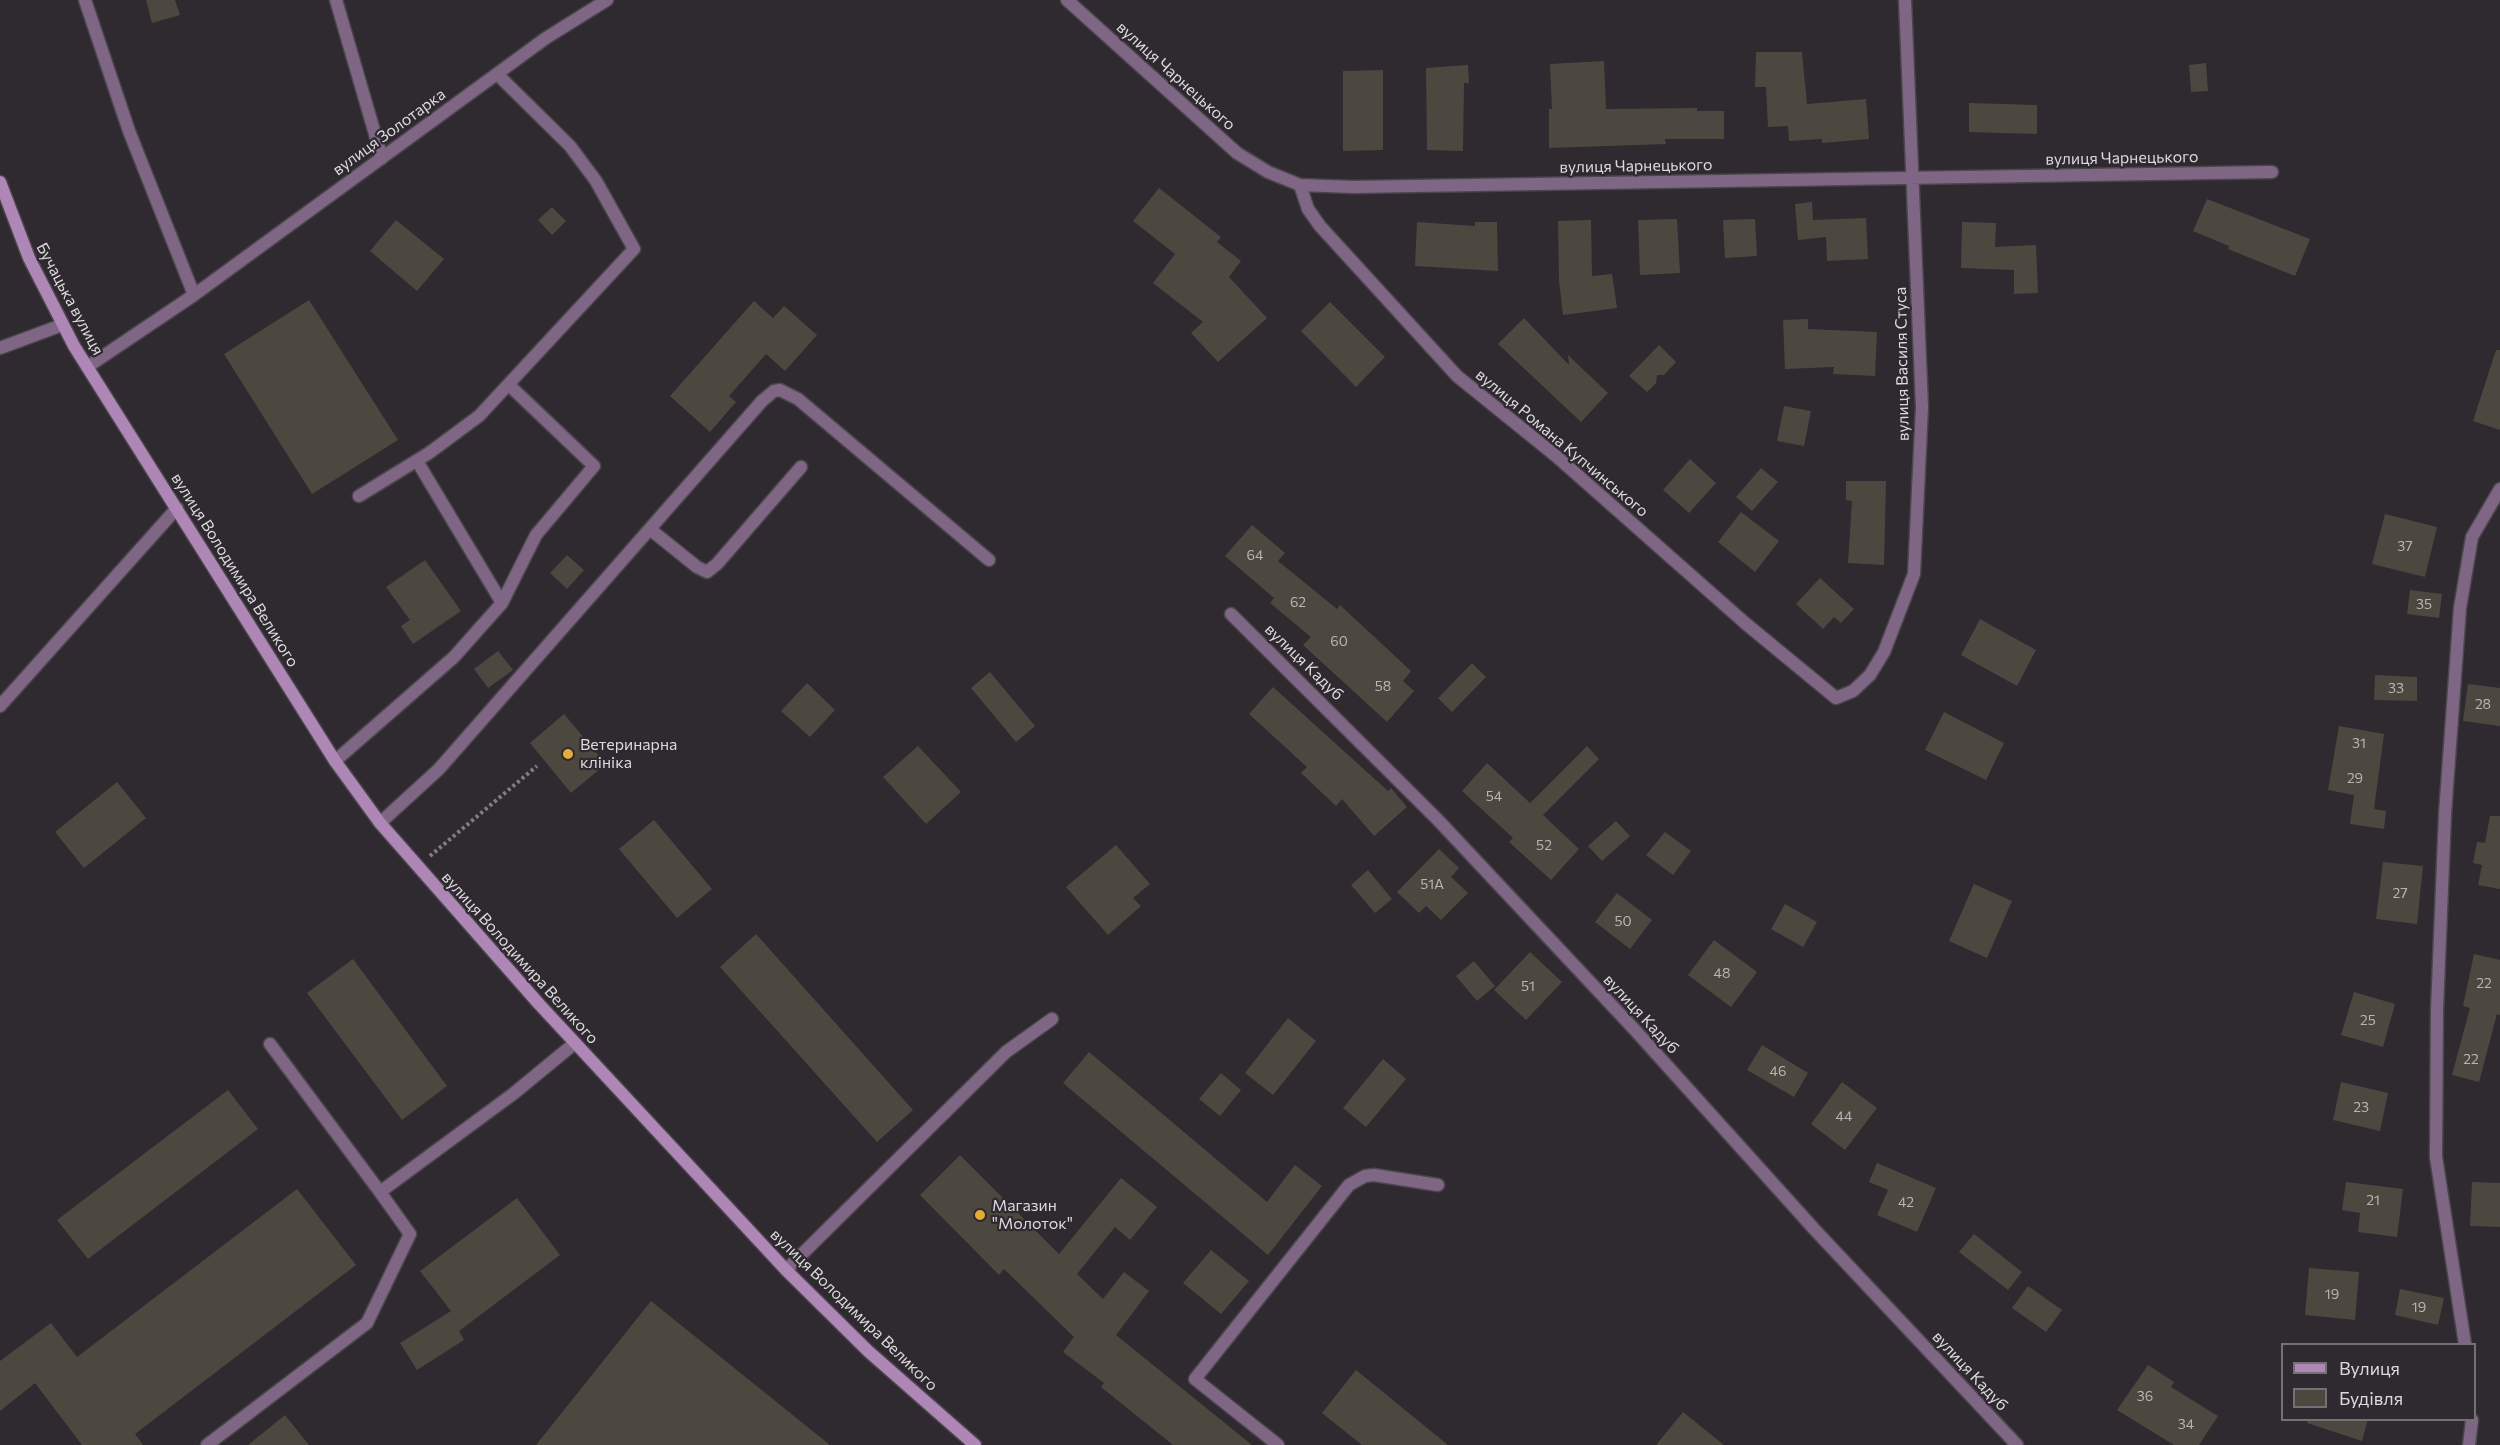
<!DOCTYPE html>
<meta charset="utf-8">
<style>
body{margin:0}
#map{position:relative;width:2500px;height:1445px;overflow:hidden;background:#2f2930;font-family:Commissioner,sans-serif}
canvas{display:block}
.legend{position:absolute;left:2281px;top:1343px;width:195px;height:78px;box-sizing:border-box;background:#2f2930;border:2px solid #756f76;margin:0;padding:8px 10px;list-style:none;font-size:18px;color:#ddd9de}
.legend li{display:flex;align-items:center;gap:12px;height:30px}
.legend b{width:30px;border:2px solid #756f76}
</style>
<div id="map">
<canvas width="2500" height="1445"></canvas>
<ul class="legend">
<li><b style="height:8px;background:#ae87b6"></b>Вулиця</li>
<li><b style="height:16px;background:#4d483f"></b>Будівля</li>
</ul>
</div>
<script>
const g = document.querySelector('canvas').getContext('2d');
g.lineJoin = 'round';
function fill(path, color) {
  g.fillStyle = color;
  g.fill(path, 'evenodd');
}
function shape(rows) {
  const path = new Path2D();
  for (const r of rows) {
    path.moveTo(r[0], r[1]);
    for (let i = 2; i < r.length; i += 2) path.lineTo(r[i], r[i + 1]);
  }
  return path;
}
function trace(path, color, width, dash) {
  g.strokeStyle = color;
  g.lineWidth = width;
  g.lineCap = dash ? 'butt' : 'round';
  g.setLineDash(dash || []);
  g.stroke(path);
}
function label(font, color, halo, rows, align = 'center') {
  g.font = font + ' Commissioner,sans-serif';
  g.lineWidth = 4.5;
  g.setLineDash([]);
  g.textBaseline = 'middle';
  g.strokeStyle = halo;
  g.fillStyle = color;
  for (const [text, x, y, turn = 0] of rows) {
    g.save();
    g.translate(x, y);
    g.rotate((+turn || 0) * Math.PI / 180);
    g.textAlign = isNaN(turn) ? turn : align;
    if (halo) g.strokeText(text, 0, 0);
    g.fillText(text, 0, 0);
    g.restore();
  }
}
const building = shape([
 [146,0,175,0,180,15,152,23],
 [1756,52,1802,52,1807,104,1866,99,1869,139,1822,143,1822,139,1789,141,1788,126,1768,127,1766,87,1755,87],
 [1604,61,1606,109,1697,108,1697,111,1724,111,1724,139,1665,139,1666,144,1549,148,1549,109,1552,109,1550,64],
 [2206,63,2208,91,2191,92,2189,65],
 [1468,65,1469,83,1464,83,1463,151,1427,150,1426,68],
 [1383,70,1383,150,1343,151,1343,71],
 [1969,103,2037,105,2037,134,1969,132],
 [1159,188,1221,237,1217,242,1241,261,1229,277,1267,318,1218,362,1191,333,1203,322,1153,283,1175,254,1133,221],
 [2207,199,2310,239,2295,276,2228,249,2229,246,2193,231],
 [1812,202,1813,220,1866,218,1868,259,1827,261,1826,237,1798,240,1795,204],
 [552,207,566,221,552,235,538,220],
 [1677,219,1680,273,1640,275,1638,220],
 [1755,219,1757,256,1725,258,1723,220],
 [396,220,444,259,417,291,370,251],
 [1591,220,1592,276,1612,274,1617,308,1563,315,1559,281,1558,221],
 [1417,222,1475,226,1475,222,1497,222,1498,271,1415,266],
 [1962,222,1996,223,1995,247,2036,245,2038,293,2014,294,2014,270,1961,268],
 [309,300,398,440,312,494,224,354],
 [754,301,773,318,784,306,817,335,785,371,766,354,729,396,736,402,710,432,670,396],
 [1330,302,1385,357,1356,387,1301,331],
 [1524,318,1569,365,1568,355,1608,393,1581,422,1498,344],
 [1808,319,1808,329,1877,332,1875,376,1833,374,1834,367,1785,369,1783,320],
 [1659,345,1676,362,1664,375,1657,375,1656,383,1647,392,1629,376],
 [2496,350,2500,350,2500,430,2473,421],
 [1784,406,1811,411,1804,446,1777,441],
 [1690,459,1716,483,1689,513,1663,490],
 [1761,468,1778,482,1752,511,1736,497],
 [1846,481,1886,481,1884,565,1848,563,1852,501,1846,500],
 [1741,512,1779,541,1755,572,1718,542],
 [2385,514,2437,527,2425,577,2372,564],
 [1252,525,1285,553,1278,561,1337,609,1340,605,1411,671,1403,681,1414,691,1387,722,1303,645,1311,637,1270,603,1274,598,1225,556],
 [567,555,584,570,567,589,550,573],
 [425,560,461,611,413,644,401,626,410,620,386,587],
 [1820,578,1854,609,1841,623,1834,617,1823,629,1796,604],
 [2410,590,2442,594,2439,618,2407,614],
 [1980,619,2036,650,2017,686,1961,655],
 [498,651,513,670,488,688,474,669],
 [1472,663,1486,677,1452,712,1438,698],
 [990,672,1035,726,1016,742,971,688],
 [2375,675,2417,677,2417,701,2374,700],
 [807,683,835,710,810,737,781,711],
 [2468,684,2500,688,2500,726,2463,721],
 [1273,687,1388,791,1391,788,1407,807,1374,836,1342,799,1336,806,1301,773,1307,767,1249,714],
 [1944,712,2004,743,1986,780,1925,750],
 [564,714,606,764,571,793,530,743],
 [2339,726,2384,734,2374,809,2386,811,2384,829,2350,824,2354,795,2328,790],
 [918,746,961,792,926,824,883,777],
 [1587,746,1599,759,1543,815,1579,849,1551,880,1509,842,1513,838,1462,791,1487,763,1530,803],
 [117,782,146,818,84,868,55,832],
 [2490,816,2500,816,2500,889,2478,885,2482,865,2473,863,2477,842,2485,843],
 [654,820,712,889,677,918,619,849],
 [1616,821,1630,836,1602,861,1588,846],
 [1665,832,1691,851,1673,875,1646,855],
 [1116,845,1150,884,1133,898,1141,906,1108,935,1066,887],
 [1439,849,1459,868,1451,877,1468,893,1441,920,1426,906,1419,913,1397,892],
 [2383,862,2423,866,2417,924,2376,919],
 [1368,870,1392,899,1375,913,1351,885],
 [1974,884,2012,901,1987,958,1949,941],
 [1617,893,1652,920,1630,949,1595,922],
 [1785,904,1817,922,1803,947,1771,929],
 [756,934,913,1110,877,1142,720,967],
 [1714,940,1757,972,1731,1007,1688,975],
 [1530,952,1562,982,1526,1020,1494,990],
 [2474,954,2500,960,2500,1015,2497,1014,2479,1082,2452,1075,2470,1008,2463,1006],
 [353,959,447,1086,402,1120,307,993],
 [1474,961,1495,986,1477,1001,1456,976],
 [2354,992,2395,1004,2383,1047,2341,1035],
 [1288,1018,1316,1041,1273,1095,1245,1073],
 [1762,1045,1808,1073,1794,1097,1747,1070],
 [1089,1052,1267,1202,1295,1165,1322,1186,1268,1255,1063,1083],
 [1383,1059,1406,1079,1366,1127,1343,1108],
 [1221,1073,1241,1090,1220,1116,1199,1099],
 [1842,1082,1877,1108,1845,1150,1811,1124],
 [2341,1082,2388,1093,2380,1131,2333,1120],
 [228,1090,258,1129,88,1259,57,1220],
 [960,1155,1059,1254,1121,1178,1157,1207,1130,1240,1115,1227,1077,1274,1103,1299,1124,1272,1149,1291,1116,1335,1252,1445,1173,1445,1101,1387,1104,1383,1063,1352,1074,1337,1004,1269,999,1275,920,1195],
 [1877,1163,1936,1188,1917,1232,1877,1215,1888,1190,1869,1182],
 [2346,1182,2403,1189,2397,1237,2358,1232,2360,1213,2342,1210],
 [2472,1182,2500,1183,2500,1227,2470,1226],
 [297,1189,356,1265,135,1434,143,1445,82,1445,35,1383,0,1411,0,1361,51,1323,77,1357],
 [517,1198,560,1255,459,1331,464,1340,417,1370,400,1343,451,1311,420,1271],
 [1974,1234,2022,1272,2008,1290,1959,1252],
 [1211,1250,1249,1281,1221,1314,1183,1283],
 [2309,1268,2359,1272,2355,1320,2305,1315],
 [2028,1286,2062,1310,2046,1332,2012,1308],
 [2400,1289,2444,1298,2438,1325,2395,1315],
 [651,1301,830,1445,536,1445],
 [2148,1365,2174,1382,2171,1387,2218,1416,2199,1445,2174,1445,2117,1410],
 [1356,1370,1448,1445,1362,1445,1322,1413],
 [1683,1412,1724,1445,1656,1445],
 [285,1415,309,1445,248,1445],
 [2308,1419,2368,1419,2362,1441,2307,1423]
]);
const path = shape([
 [430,856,537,766]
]);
const lane = shape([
 [336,0,382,158],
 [762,401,774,391,780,390,798,399,989,560],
 [359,496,429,453,479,416,634,249,596,181,570,146,497,74],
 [651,530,697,567,707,572,717,564,801,467],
 [502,603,536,535,594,466,509,385],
 [0,706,177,508],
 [335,761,454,657,502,603,417,461],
 [270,1044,380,1192,513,1094,575,1043],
 [786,1270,1006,1052,1052,1019],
 [207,1445,367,1323,410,1234,380,1192],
 [1278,1445,1195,1379,1349,1185,1365,1176,1374,1175,1438,1185]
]);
const street = shape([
 [85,0,129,131,194,295],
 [1067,0,1237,153,1268,172,1300,185,1353,187,2272,172],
 [1300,185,1308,209,1320,226,1457,376,1556,456,1745,623,1836,698,1853,691,1870,675,1884,652,1914,574,1922,407,1905,0],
 [0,348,62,325],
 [87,367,194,295,546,38,607,0],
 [1231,614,1438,820,1634,1029,1815,1230,2017,1445],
 [380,823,439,769,762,401],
 [2465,1344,2436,1157,2437,1010,2445,814,2460,608,2472,537,2500,489],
 [2469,1445,2472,1420]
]);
const secondary = shape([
 [0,182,29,258,74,346,335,761,380,823,539,1004,786,1270,868,1351,975,1445]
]);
const markers = [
 [568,754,6,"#e5ad35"],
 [980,1215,6,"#e5ad35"]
];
const numberNames = [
 ["37",2405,546],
 ["64",1255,555],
 ["62",1298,602],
 ["35",2424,604],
 ["60",1339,641],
 ["58",1383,686],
 ["33",2396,688],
 ["28",2483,704],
 ["31",2359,743],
 ["29",2355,778],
 ["54",1494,796],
 ["52",1544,845],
 ["51А",1432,884],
 ["27",2400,893],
 ["50",1623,921],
 ["48",1722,973],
 ["22",2484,983],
 ["51",1528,986],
 ["25",2368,1020],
 ["22",2471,1059],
 ["46",1778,1071],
 ["23",2361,1107],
 ["44",1844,1116],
 ["21",2373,1200],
 ["42",1906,1202],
 ["19",2332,1294],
 ["19",2419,1307],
 ["36",2145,1396],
 ["34",2186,1424]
];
const streetNames = [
 ["вулиця Чарнецького",1176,76,42],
 ["вулиця Золотарка",389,132,-36],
 ["вулиця Чарнецького",2122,158,-1],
 ["вулиця Чарнецького",1636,166,-1],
 ["Бучацька вулиця",70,299,62],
 ["вулиця Василя Стуса",1902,364,-91],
 ["вулиця Романа Купчинського",1562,443,40],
 ["вулиця Володимира Великого",235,570,58],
 ["вулиця Кадуб",1304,662,44],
 ["вулиця Володимира Великого",520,958,48],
 ["вулиця Кадуб",1641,1014,47],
 ["вулиця Володимира Великого",854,1310,44],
 ["вулиця Кадуб",1970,1371,47]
];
const poiNames = [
 ["Ветеринарна",580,745],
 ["клініка",580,763],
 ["Магазин",992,1206],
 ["\"Молоток\"",992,1224]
];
fill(building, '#4d483f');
trace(lane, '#4b454c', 15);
trace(street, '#4b454c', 15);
trace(secondary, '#4b454c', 15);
trace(path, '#827d83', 4, [3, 3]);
trace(lane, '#7f6684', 12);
trace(street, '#7f6684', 12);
trace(secondary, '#ae87b6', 12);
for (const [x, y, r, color] of markers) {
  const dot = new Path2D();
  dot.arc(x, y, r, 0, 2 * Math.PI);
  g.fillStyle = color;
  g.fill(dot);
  trace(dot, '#2f2930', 2);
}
label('14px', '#b9b5b6', null, numberNames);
label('16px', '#ddd9de', '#2f2930', streetNames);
label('16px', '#ddd9de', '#2f2930', poiNames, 'left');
</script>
